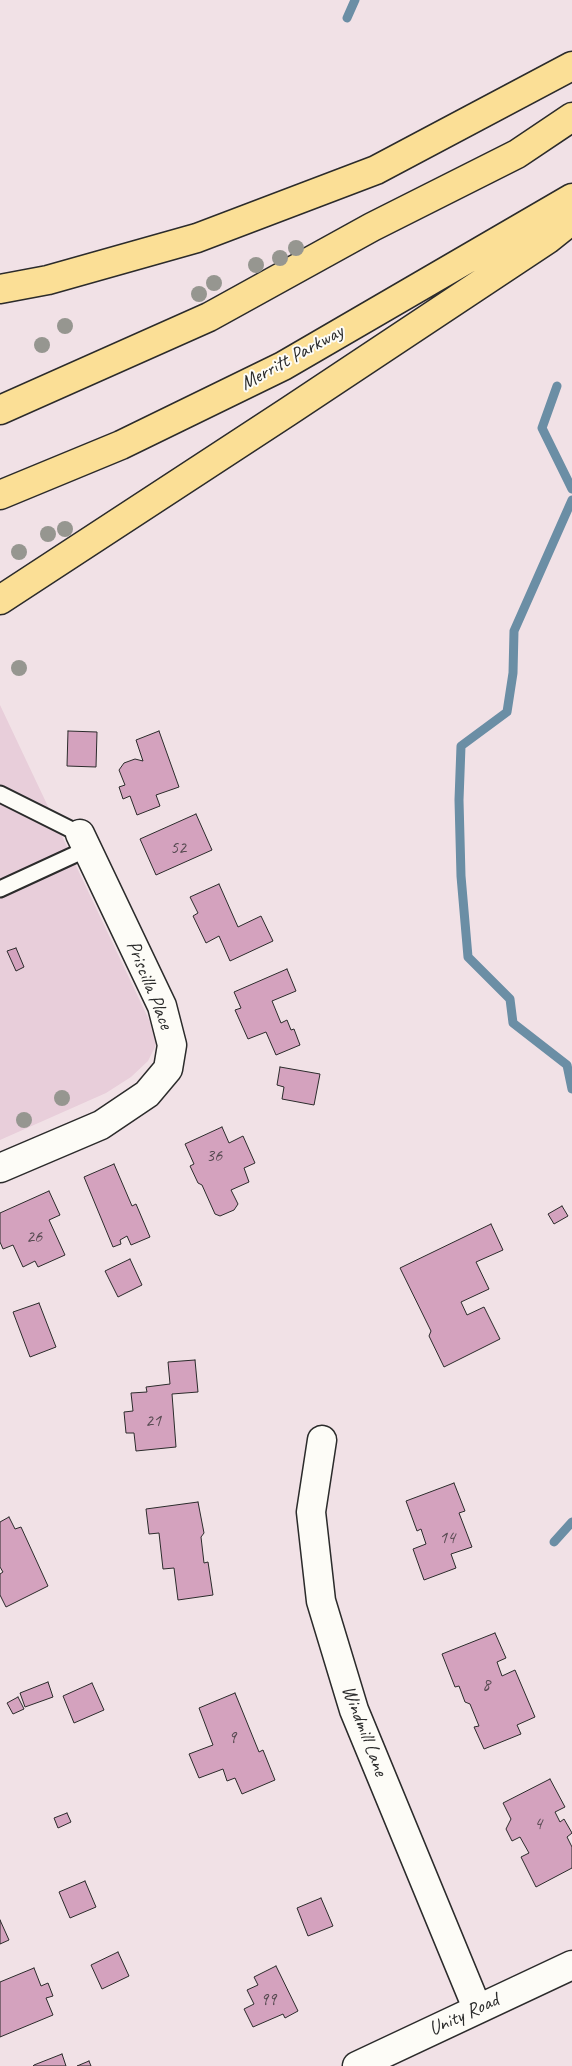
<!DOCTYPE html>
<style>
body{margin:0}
canvas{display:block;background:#f1e1e6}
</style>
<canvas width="572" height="2066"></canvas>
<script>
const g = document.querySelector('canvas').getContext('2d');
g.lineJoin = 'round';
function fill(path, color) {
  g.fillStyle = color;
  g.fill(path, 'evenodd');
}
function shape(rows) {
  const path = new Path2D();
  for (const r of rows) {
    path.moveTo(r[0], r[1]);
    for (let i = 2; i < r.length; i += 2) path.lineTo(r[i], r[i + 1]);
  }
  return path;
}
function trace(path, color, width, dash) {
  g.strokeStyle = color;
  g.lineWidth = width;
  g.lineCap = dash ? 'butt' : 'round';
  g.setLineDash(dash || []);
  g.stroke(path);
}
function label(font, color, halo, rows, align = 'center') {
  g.font = font + ' Caveat,sans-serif';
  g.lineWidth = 4;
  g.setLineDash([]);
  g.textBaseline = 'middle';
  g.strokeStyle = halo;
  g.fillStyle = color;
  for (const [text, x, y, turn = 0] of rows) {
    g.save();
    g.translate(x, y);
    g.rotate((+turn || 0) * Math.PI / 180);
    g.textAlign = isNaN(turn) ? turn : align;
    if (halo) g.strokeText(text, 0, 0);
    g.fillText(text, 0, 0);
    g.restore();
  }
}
const built = shape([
 [0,705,150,1022,156,1045,148,1061,131,1077,106,1093,0,1140]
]);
const stream = shape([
 [347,18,355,0],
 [557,386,542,428,572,489],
 [572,500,514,631,513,673,507,712,461,746,459,800,461,876,468,957,510,999,513,1023,567,1065,572,1089],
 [554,1542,572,1522]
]);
const building = shape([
 [68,731,97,732,96,767,67,766,68,731],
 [159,731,179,787,156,795,160,806,137,815,130,796,123,799,119,787,125,785,119,770,124,763,135,759,143,761,136,740,159,731],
 [196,814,212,850,156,875,140,839,196,814],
 [219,884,238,927,261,916,273,941,230,961,219,936,206,943,193,916,198,913,190,897,219,884],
 [16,948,24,967,16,971,7,951,16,948],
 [287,969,296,991,272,1001,281,1023,287,1020,291,1030,294,1029,300,1045,276,1055,266,1032,248,1039,235,1010,241,1008,234,992,287,969],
 [280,1067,320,1074,314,1105,282,1099,284,1087,277,1085,280,1067],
 [222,1127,229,1143,243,1136,255,1163,244,1168,249,1182,231,1190,238,1204,234,1210,220,1216,215,1214,202,1185,198,1183,190,1166,194,1164,185,1144,222,1127],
 [114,1164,132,1206,136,1204,150,1237,131,1245,127,1236,120,1240,121,1244,113,1247,84,1177,114,1164],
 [49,1191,60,1215,49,1220,65,1255,38,1267,35,1261,23,1267,13,1245,3,1249,0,1242,0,1213,49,1191],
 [562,1206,568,1216,554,1224,548,1214,562,1206],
 [491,1224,503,1250,476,1262,489,1289,461,1302,467,1315,484,1307,500,1339,444,1367,429,1336,431,1331,400,1268,491,1224],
 [130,1259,142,1285,118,1297,105,1271,130,1259],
 [39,1303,56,1347,30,1357,13,1312,39,1303],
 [195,1360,198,1392,172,1394,176,1447,136,1451,134,1433,126,1433,124,1412,133,1411,131,1393,147,1392,146,1387,170,1384,168,1362,195,1360],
 [454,1483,465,1511,459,1513,472,1547,451,1554,456,1568,424,1580,413,1549,426,1544,421,1529,417,1531,406,1501,454,1483],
 [198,1502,204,1533,201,1537,204,1563,208,1562,213,1595,178,1600,174,1568,163,1569,159,1533,149,1534,146,1509,198,1502],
 [9,1517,15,1529,21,1527,48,1586,6,1607,0,1595,0,1574,3,1572,0,1567,0,1522,9,1517],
 [495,1633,506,1658,497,1662,502,1676,515,1670,535,1717,517,1725,521,1734,484,1749,474,1727,479,1726,470,1704,465,1702,459,1686,455,1687,442,1654,495,1633],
 [48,1682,53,1697,25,1707,20,1693,48,1682],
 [92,1683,104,1710,74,1723,63,1696,92,1683],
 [235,1693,259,1752,263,1750,275,1780,242,1794,235,1778,227,1781,223,1769,199,1778,189,1754,213,1745,199,1708,235,1693],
 [18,1697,24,1709,13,1714,7,1703,18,1697],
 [550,1779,565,1807,555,1812,560,1822,564,1819,572,1833,567,1837,572,1847,572,1868,536,1887,521,1857,529,1853,520,1837,512,1841,506,1829,511,1819,503,1803,550,1779],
 [67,1813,71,1822,58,1828,54,1818,67,1813],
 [85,1881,96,1907,70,1918,59,1892,85,1881],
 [321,1898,333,1926,308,1936,297,1908,321,1898],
 [0,1920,9,1940,0,1944,0,1920],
 [118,1952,129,1976,102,1989,91,1965,118,1952],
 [276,1966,298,2011,285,2018,283,2014,253,2027,244,2009,254,2004,247,1990,258,1985,254,1977,276,1966],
 [34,1968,41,1986,48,1983,53,1996,46,1998,53,2015,0,2037,0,1982,34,1968],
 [62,2054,66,2066,33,2066,34,2065,62,2054],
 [89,2061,91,2066,77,2066,89,2061]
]);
const service = shape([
 [0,794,80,834],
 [0,889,89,848]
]);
const minor = shape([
 [0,1168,101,1125,147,1094,168,1069,172,1045,162,1006,80,834],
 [322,1440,311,1512,321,1601,354,1710,477,2008]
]);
const secondary = shape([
 [357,2066,572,1965]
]);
const motorway = shape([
 [0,289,48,280,197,238,376,170,572,66],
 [0,410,209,317,372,227,517,154,572,117],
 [0,495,121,445,283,366,572,198],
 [0,600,289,411,548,239,572,220]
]);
const trees = [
 [296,248],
 [280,258],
 [256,265],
 [214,283],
 [199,294],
 [65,326],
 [42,345],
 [65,529],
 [48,534],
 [19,552],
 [19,668],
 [62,1098],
 [24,1120]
];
const numberNames = [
 ["52",178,848],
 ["36",214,1156],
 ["26",34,1237],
 ["21",153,1421],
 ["14",447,1538],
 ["8",486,1685],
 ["9",232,1738],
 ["4",538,1824],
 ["99",268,2000]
];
const streetNames = [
 ["Merritt Parkway",292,358,-29],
 ["Priscilla Place",149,985,68],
 ["Windmill Lane",364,1731,69],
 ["Unity Road",464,2015,-25]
];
fill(built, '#e8ceda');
trace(stream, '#6b8ea5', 9);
fill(building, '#d4a2be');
trace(building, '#2b2b2b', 1);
trace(service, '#2b2b2b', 19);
trace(minor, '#2b2b2b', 31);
trace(secondary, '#2b2b2b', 31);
trace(motorway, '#2b2b2b', 31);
trace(service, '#fdfcf7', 15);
trace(minor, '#fdfcf7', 28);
trace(secondary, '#fdfcf7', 28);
trace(motorway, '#fbdf96', 28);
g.fillStyle = '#969690';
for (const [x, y] of trees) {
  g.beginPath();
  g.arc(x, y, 8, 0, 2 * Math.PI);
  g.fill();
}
label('18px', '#554950', null, numberNames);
label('20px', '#2b2b2b', '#fdfcf7', streetNames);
</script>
